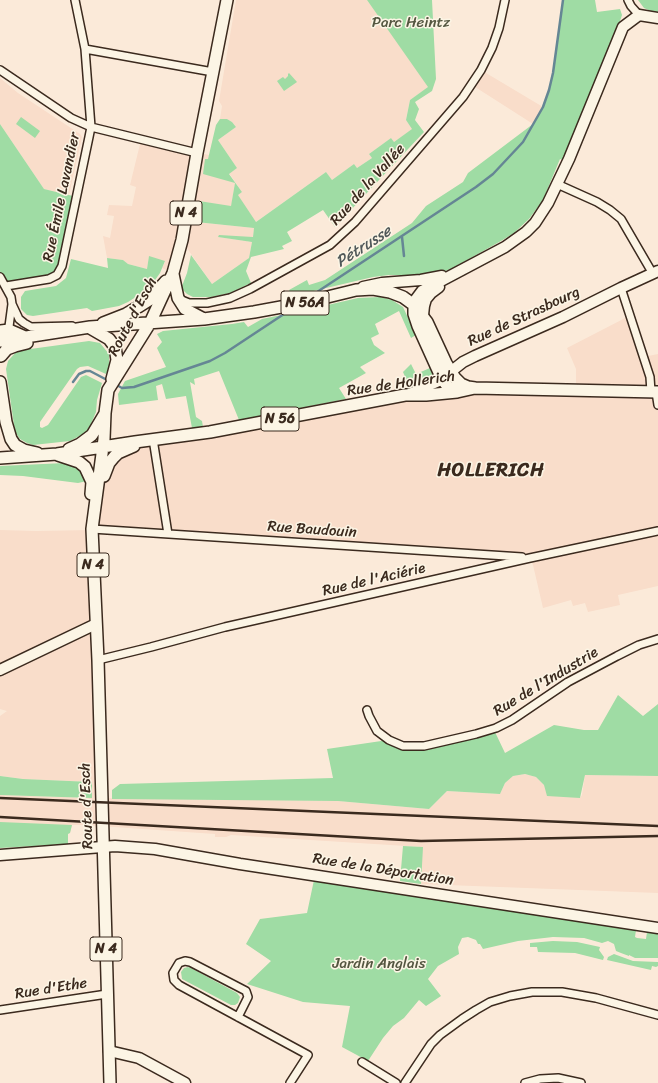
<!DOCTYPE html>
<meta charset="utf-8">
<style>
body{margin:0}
canvas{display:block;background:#fbead9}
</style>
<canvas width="658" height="1083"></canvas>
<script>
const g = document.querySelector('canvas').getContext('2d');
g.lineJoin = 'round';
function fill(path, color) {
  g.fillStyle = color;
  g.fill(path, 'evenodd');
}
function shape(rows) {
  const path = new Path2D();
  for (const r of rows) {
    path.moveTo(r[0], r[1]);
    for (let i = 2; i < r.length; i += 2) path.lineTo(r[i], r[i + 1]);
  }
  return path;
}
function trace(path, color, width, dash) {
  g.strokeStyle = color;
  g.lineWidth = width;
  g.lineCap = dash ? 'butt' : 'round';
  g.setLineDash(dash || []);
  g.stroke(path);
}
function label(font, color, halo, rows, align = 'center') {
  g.font = font + ' Sriracha,sans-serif';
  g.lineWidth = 3;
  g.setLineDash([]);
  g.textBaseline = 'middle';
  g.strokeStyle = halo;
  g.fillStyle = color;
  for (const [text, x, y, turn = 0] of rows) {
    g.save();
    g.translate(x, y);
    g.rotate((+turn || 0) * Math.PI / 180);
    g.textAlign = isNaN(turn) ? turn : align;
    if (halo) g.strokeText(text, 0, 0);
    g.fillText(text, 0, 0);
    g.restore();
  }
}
const built = shape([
 [236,0,367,0,429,87,410,100,406,120,413,129,394,142,391,138,369,154,372,158,357,168,354,164,332,180,326,172,256,222,237,195,242,192,229,173,237,168,218,140,236,127,232,122,227,119,220,119,222,106,219,101],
 [481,70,543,107,533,124,472,85],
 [0,78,18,93,80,134,82,137,69,195,44,189,0,124],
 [141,140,209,155,208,160,206,159,235,183,231,207,199,201,196,222,254,228,253,237,219,237,252,242,249,258,212,284,182,241,173,273,162,268,165,262,149,257,147,269,128,264,123,260,107,258,103,236,110,238,114,216,107,215,109,205,132,206,136,187,130,185],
 [631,315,643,357,658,354,658,586,618,595,620,605,588,612,585,603,573,606,571,600,543,608,533,565,530,558,92,529,104,477,109,463,153,439,457,392,576,390,576,369,567,348],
 [0,530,36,531,92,530,102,798,338,801,429,809,447,791,500,794,505,783,513,776,525,774,536,777,544,785,580,798,582,795,585,775,658,776,658,893,421,884,422,847,231,835,226,837,215,837,215,834,85,825,72,825,70,833,0,835,0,795,92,798,92,782,23,779,0,776,0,716,7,711,0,709]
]);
const green = shape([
 [367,0,432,0,436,79,432,91,415,102,419,109,415,120,424,132,335,227,323,210,287,232,292,241,282,246,284,249,251,257,246,271,251,283,230,293,211,297,193,297,187,294,183,290,182,286,187,273,191,255,212,284,249,258,252,242,218,237,219,235,253,237,254,228,196,222,199,201,231,206,235,183,203,174,205,159,208,159,216,125,220,119,227,119,232,122,236,127,218,140,237,168,229,174,242,192,238,195,256,222,326,172,332,180,354,164,357,168,372,158,369,154,391,138,394,142,412,129,406,120,410,100,428,87],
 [563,0,595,0,597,12,620,9,622,15,615,36,563,160,560,159,543,200,529,219,514,233,501,241,451,269,442,272,432,274,431,273,419,275,389,275,373,277,292,296,289,290,307,280,309,285,325,280,412,223,426,206,463,182,468,173,533,124,543,107,549,90,553,73],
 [638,0,658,0,658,12,651,11,644,8],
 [289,73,297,82,284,91,277,81,283,77,285,79,288,76,288,74],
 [21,117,40,131,35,138,16,124],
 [0,124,44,189,77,197,57,275,6,286,0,277],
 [149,256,165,261,160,273,153,283,142,293,128,302,119,306,92,311,87,308,33,316,27,315,21,309,21,297,25,291,56,286,66,278,71,259,108,268,107,258,123,260,128,264,147,269],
 [380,297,392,300,403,307,416,335,411,338,399,311,375,324,379,334,371,338,374,345,385,353,360,367,366,373,339,388,346,399,239,420,219,371,194,379,195,385,190,382,196,417,202,421,203,427,192,428,186,396,166,399,162,384,156,386,158,400,119,405,118,394,125,381,166,367,157,348,162,342,157,334,163,331,232,324,244,322,248,327,262,319,306,310,358,298],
 [89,341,100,343,109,354,109,367,106,374,88,366,80,367,77,369,40,422,40,427,42,428,48,425,81,377,86,375,102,383,97,400,96,412,90,426,85,433,70,441,33,445,27,443,20,439,15,432,6,369,8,361,16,352,23,350],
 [411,364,416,374,430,368,433,376,432,378,419,384,409,386,403,372],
 [65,463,76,466,82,472,87,481,78,483,23,476,0,475,0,466],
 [618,695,643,716,658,704,658,776,585,775,580,798,547,796,544,785,536,777,525,774,513,776,505,783,500,794,447,791,429,809,338,801,112,799,112,790,120,784,333,778,327,749,388,740,403,746,495,732,505,753,554,725,584,730,598,730],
 [0,776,23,779,92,782,92,798,0,795],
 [0,822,72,825,70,833,68,834,68,844,0,848],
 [403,846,423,847,421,884,400,881],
 [314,880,636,930,635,937,637,938,646,939,647,932,658,934,658,958,635,958,629,955,629,956,621,953,616,951,614,944,608,941,602,943,584,938,553,937,518,941,483,949,480,944,478,944,476,940,468,937,462,938,458,947,459,954,438,966,428,979,441,996,426,1006,419,1000,404,1018,393,1026,383,1038,368,1061,342,1047,350,1006,303,1002,247,984,271,961,246,944,260,919,307,913],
 [553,941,577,942,600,947,599,950,604,957,603,960,575,953,538,952,537,947,530,947,530,943],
 [614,954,633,961,658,962,658,966,656,967,652,966,651,970,607,960,608,957],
 [188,967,191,968,237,993,240,997,238,1003,235,1005,231,1005,182,979,181,972,184,968]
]);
const stream = shape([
 [402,237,404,256],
 [311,296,476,187,493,174,523,142,543,107,549,90,553,73,563,0],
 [73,382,79,374,86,371,90,371,109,381],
 [115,384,122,388,134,387,210,361,225,353,290,310]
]);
const street = shape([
 [628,0,631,6,639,15],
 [85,49,213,72],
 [0,70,71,118,91,127,197,153],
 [557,184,597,202,610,210,621,219,653,274],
 [0,277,11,297,12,304,8,334],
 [6,286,49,279,57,275,62,266,89,137,91,127,85,49,75,0],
 [621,288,650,377,651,392],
 [179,299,189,303,207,303,230,298,250,289,330,245,355,222,463,97,481,70,492,48,499,28,505,0],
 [12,304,19,319,24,323,31,327,72,326],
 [656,392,658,405],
 [153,439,168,534],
 [92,529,522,557],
 [98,660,151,647,225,627,530,558,658,531],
 [367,710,369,716,377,731,389,740,403,746,424,746,476,734,496,728,512,720,568,682,617,656,639,645,658,639],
 [0,1010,107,994],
 [238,1017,248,997,246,991,190,962,185,961,179,963,173,973,174,980,179,985,238,1017,308,1055,290,1083],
 [362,1062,396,1083],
 [405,1083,431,1044,440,1035,462,1019,476,1010,490,1002,510,996,532,992,562,992,596,998,658,1015],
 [525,1083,540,1079,558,1078,581,1083]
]);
const secondary = shape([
 [363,287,382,283,421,280,442,276],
 [414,305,416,299,422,291,505,247,526,232,535,223,548,203,569,159,623,27,639,15,658,18],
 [423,315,424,306,426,299,431,293,439,287],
 [407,395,439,381,463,362,475,356,563,317,621,288,658,271],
 [0,670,96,624],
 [0,855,115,846,155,849,240,864,658,928],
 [109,1051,139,1058,185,1083]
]);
const primary = shape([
 [173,274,178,298,185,309,204,319],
 [414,305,414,314,418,326,442,379,448,387,457,392],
 [103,323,126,314,138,307,149,300,166,281],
 [90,328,109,339,115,347,117,360,112,379],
 [0,331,9,330,25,337],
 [0,341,90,327,204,319,254,312,303,303,356,290,373,289,390,292,403,297,414,305,427,322,446,363,455,378,461,384,468,387,475,388],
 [1,356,7,349,15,346,27,343],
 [0,382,6,422,11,439,15,445,24,450,37,453],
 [69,449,80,444,92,435,104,415],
 [58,455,79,462,85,467,92,482,91,494],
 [0,458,57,454,135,442,210,432,405,395,426,395,457,392,475,388,658,392],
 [104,476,109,463,114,457,118,453,134,446],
 [110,1083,98,660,92,529,104,439,105,413,108,390,150,323,173,273,182,240,197,153,227,0]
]);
const rail = shape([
 [0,798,658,826],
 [0,817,421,841,658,836]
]);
const shields = [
 [186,213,32],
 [305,303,48],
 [280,419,38],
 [93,565,32],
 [106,949,32]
];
const shieldNames = [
 ["N 4",186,213],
 ["N 56A",305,303],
 ["N 56",280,419],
 ["N 4",93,565],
 ["N 4",106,949]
];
const parkNames = [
 ["Parc Heintz",411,23],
 ["Jardin Anglais",379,964]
];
const streetNames = [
 ["Rue de la Vallée",368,185,-48],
 ["Rue Émile Lavandier",62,197,-78],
 ["Route d'Esch",133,317,-62],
 ["Rue de Strasbourg",524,317,-25],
 ["Rue de Hollerich",401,384,-8],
 ["Rue Baudouin",312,530,4],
 ["Rue de l'Aciérie",374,580,-13],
 ["Rue de l'Industrie",546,682,-31],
 ["Route d'Esch",87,806,-92],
 ["Rue de la Déportation",383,870,9],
 ["Rue d'Ethe",51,989,-9]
];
const waterNames = [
 ["Pétrusse",364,247,-33]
];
const districtNames = [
 ["HOLLERICH",491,471]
];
fill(built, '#f9ddca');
fill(green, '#9fdca4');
trace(stream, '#658694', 2.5);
trace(street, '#3b2a1e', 10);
trace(secondary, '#3b2a1e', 13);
trace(primary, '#3b2a1e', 14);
trace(street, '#fcf5e5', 7);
trace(secondary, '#fcf5e5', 10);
trace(primary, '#fcf5e5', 11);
trace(rail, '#3b2a1e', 2.5);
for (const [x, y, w] of shields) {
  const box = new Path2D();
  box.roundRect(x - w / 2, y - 12, w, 24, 3);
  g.fillStyle = '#fcf5e5';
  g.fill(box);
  trace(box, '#3b2a1e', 1);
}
label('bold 14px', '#3b2a1e', null, shieldNames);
label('15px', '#545640', '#fcf5e5', parkNames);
label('15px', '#3b2a1e', '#fcf5e5', streetNames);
label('italic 16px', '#505859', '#fcf5e5', waterNames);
g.letterSpacing = '1px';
label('bold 19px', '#3b2a1e', '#fcf5e5', districtNames);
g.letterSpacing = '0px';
</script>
